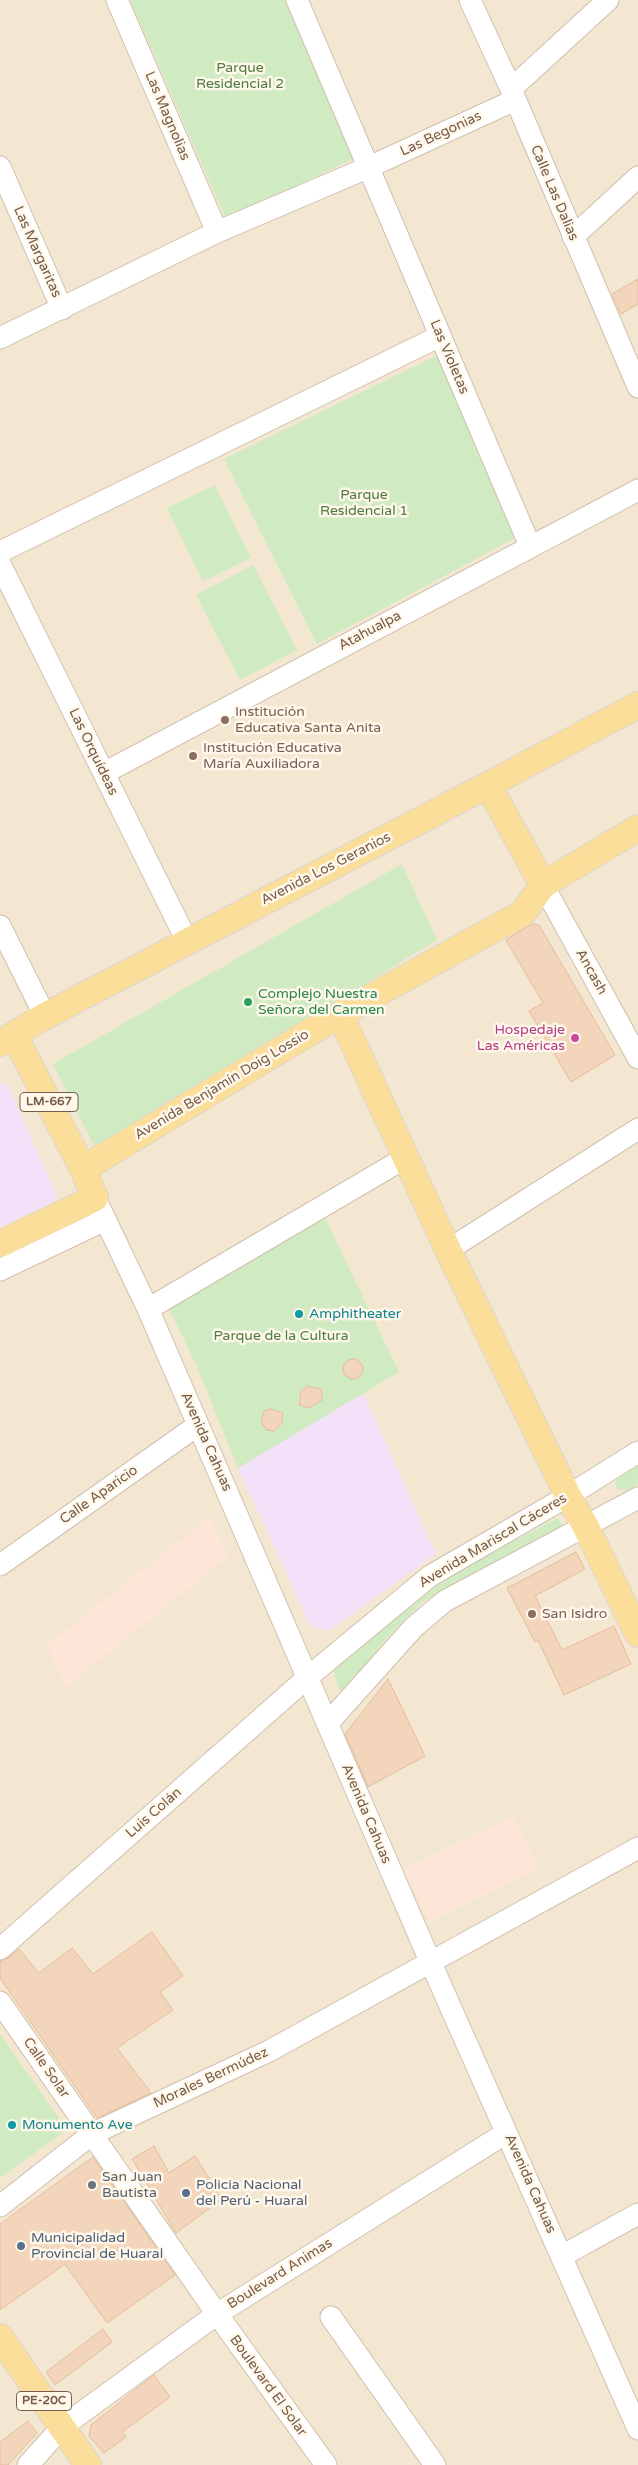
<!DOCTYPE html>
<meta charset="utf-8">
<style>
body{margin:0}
canvas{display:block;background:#fdf5e4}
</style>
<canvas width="638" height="2465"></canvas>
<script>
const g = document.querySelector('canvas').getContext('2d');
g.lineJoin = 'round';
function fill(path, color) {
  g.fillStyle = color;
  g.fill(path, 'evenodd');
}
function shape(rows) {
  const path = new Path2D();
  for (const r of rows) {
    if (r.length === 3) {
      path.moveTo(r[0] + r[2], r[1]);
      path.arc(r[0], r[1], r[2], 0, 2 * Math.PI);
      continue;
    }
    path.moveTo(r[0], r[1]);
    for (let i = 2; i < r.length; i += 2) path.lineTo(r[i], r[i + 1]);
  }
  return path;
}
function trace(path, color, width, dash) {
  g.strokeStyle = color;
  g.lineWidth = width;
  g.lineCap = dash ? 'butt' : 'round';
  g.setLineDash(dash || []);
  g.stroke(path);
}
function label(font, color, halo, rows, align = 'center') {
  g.font = font + ' "Varela Round",sans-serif';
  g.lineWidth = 5;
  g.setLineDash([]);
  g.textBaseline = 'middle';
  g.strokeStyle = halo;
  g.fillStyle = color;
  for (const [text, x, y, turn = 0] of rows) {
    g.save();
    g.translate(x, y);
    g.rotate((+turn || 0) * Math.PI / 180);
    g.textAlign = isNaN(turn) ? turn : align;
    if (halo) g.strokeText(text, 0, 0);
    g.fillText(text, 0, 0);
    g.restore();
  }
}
const residential = shape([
 [0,0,638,0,638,2465,0,2465]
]);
const commercial = shape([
 [210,1516,228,1557,66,1687,47,1646],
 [513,1816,539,1868,430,1922,404,1869]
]);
const education = shape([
 [6,1082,58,1199,0,1227,0,1085],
 [363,1393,436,1554,330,1630,311,1627,238,1468]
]);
const green = shape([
 [130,0,285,0,353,159,226,219],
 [438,355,517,537,317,644,224,459],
 [215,485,251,558,203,581,167,508],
 [253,565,297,650,240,680,196,595],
 [402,864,437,940,95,1148,53,1064],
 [320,1208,399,1372,238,1468,197,1367,165,1300],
 [638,1460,638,1484,628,1490,618,1489,615,1485,618,1475],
 [557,1518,561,1522,562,1527,484,1571,422,1602,381,1644,342,1699,333,1669,423,1590],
 [0,2034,67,2130,0,2178]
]);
const building = shape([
 [638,279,638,304,621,314,612,294,638,279],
 [532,924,539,925,615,1055,571,1082,529,1011,543,1003,506,940,532,924],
 [353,1369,10],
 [307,1386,321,1389,322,1395,322,1400,309,1408,299,1405,301,1392,307,1386],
 [271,1409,283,1413,282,1423,274,1431,267,1430,261,1422,264,1411,271,1409],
 [576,1552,585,1569,535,1596,562,1650,614,1626,631,1664,564,1695,538,1640,535,1642,507,1588,576,1552],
 [388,1679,425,1756,368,1787,345,1734,388,1679],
 [152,1932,183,1976,160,1992,173,2010,117,2048,151,2093,97,2118,0,1978,0,1961,8,1958,19,1949,39,1973,72,1948,93,1974,152,1932],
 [154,2146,169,2173,195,2156,222,2199,176,2233,132,2159,154,2146],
 [93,2157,175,2275,107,2323,65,2264,0,2310,0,2224,93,2157],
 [103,2329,112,2342,55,2385,46,2372,103,2329],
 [154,2375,170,2397,122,2432,126,2437,104,2453,89,2436,91,2425,154,2375],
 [28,2421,37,2433,8,2465,0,2465,0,2442,28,2421]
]);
const minor = shape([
 [117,0,217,232],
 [297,0,530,546],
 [470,0,511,89,638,387],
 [511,89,608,0],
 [0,167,62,309],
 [573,237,638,177],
 [0,338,217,232,367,168,515,100],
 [0,552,440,336],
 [0,564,187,941],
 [104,773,638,490],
 [543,885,638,1058],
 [0,926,45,1016],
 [95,1198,148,1309,430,1961,638,2429],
 [448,1250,638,1129],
 [0,1270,105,1220],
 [148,1309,405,1158],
 [0,1565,198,1425],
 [328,1723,414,1627,445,1601,638,1498],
 [0,1949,308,1677,430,1576,568,1496,638,1452],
 [0,2002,217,2314,326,2465],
 [0,2206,92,2134,269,2051,638,1848],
 [562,2256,638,2214],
 [331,2317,435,2465],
 [28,2465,62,2427,217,2314,506,2133]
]);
const major = shape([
 [488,785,543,885],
 [340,1014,448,1250,568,1496,586,1527,638,1634],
 [0,1043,45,1016,488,785,638,705],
 [83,1169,340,1014,523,913,543,885,638,828],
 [0,1244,95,1198,83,1169,14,1035],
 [0,2337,88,2465]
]);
const markers = [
 [225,720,5,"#8d6e63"],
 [193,756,5,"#8d6e63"],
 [248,1002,5,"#2e9e5b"],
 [575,1038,5,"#d1479c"],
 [299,1314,5,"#0f9aa8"],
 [532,1614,5,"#8d6e63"],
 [12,2125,5,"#0f9aa8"],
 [92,2185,5,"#6b7280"],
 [186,2193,5,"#5c6f8a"],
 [21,2246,5,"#5c6f8a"]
];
const shields = [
 [49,1102,58],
 [44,2401,55]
];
const shieldNames = [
 ["LM-667",49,1102],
 ["PE-20C",44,2401]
];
const parkNames = [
 ["Parque",240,68],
 ["Residencial 2",240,84],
 ["Parque",364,495],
 ["Residencial 1",364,511],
 ["Parque de la Cultura",281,1336]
];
const streetNames = [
 ["Las Magnolias",167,116,67],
 ["Las Begonias",441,134,-25],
 ["Calle Las Dalias",554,193,67],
 ["Las Margaritas",37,252,66],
 ["Las Violetas",449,357,67],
 ["Atahualpa",370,631,-28],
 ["Las Orquídeas",93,752,64],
 ["Avenida Los Geranios",326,869,-27],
 ["Ancash",591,972,61],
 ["Avenida Benjamín Doig Lossio",222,1085,-31],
 ["Avenida Cahuas",206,1442,66],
 ["Calle Aparicio",99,1495,-35],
 ["Avenida Mariscal Cáceres",493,1541,-31],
 ["Luis Colán",154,1813,-41],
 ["Avenida Cahuas",366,1814,67],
 ["Calle Solar",46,2068,55],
 ["Morales Bermúdez",211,2078,-25],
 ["Avenida Cahuas",530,2184,66],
 ["Boulevard Animas",280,2274,-32],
 ["Boulevard El Solar",268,2386,54]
];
const educationNames = [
 ["Institución",235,712],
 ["Educativa Santa Anita",235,728],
 ["Institución Educativa",203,748],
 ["María Auxiliadora",203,764],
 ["San Isidro",542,1614]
];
const leisureNames = [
 ["Complejo Nuestra",258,994],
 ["Señora del Carmen",258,1010]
];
const hotelNames = [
 ["Hospedaje",565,1030],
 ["Las Américas",565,1046]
];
const cultureNames = [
 ["Amphitheater",309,1314],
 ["Monumento Ave",22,2125]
];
const worshipNames = [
 ["San Juan",102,2177],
 ["Bautista",102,2193]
];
const serviceNames = [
 ["Policia Nacional",196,2185],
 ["del Perú - Huaral",196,2201],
 ["Municipalidad",31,2238],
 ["Provincial de Huaral",31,2254]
];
fill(residential, '#f4e7d2');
fill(commercial, '#fde5d8');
fill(education, '#f2e1f9');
fill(green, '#d0ebc2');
fill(building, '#f3d5bb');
trace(building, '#e6bc9b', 1);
trace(minor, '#d0bfad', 23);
trace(major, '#dbd5d0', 28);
trace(minor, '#fff', 21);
trace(major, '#fcde9b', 26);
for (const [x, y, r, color] of markers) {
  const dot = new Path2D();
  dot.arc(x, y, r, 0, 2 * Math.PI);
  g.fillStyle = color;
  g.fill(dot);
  trace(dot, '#fff8eb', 2);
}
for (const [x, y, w] of shields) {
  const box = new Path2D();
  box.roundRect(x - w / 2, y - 9.5, w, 19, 4);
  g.fillStyle = '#fff8eb';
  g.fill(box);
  trace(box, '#765c49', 1);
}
label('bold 12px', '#765c49', null, shieldNames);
label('14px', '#4e7c41', '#fff8eb', parkNames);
label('14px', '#765c49', '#fff8eb', streetNames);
label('14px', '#785e54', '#fff8eb', educationNames, 'left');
label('14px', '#27864d', '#fff8eb', leisureNames, 'left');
label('14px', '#b23c85', '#fff8eb', hotelNames, 'right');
label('14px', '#0d838f', '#fff8eb', cultureNames, 'left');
label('14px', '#5b616d', '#fff8eb', worshipNames, 'left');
label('14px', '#4e5e75', '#fff8eb', serviceNames, 'left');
</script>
